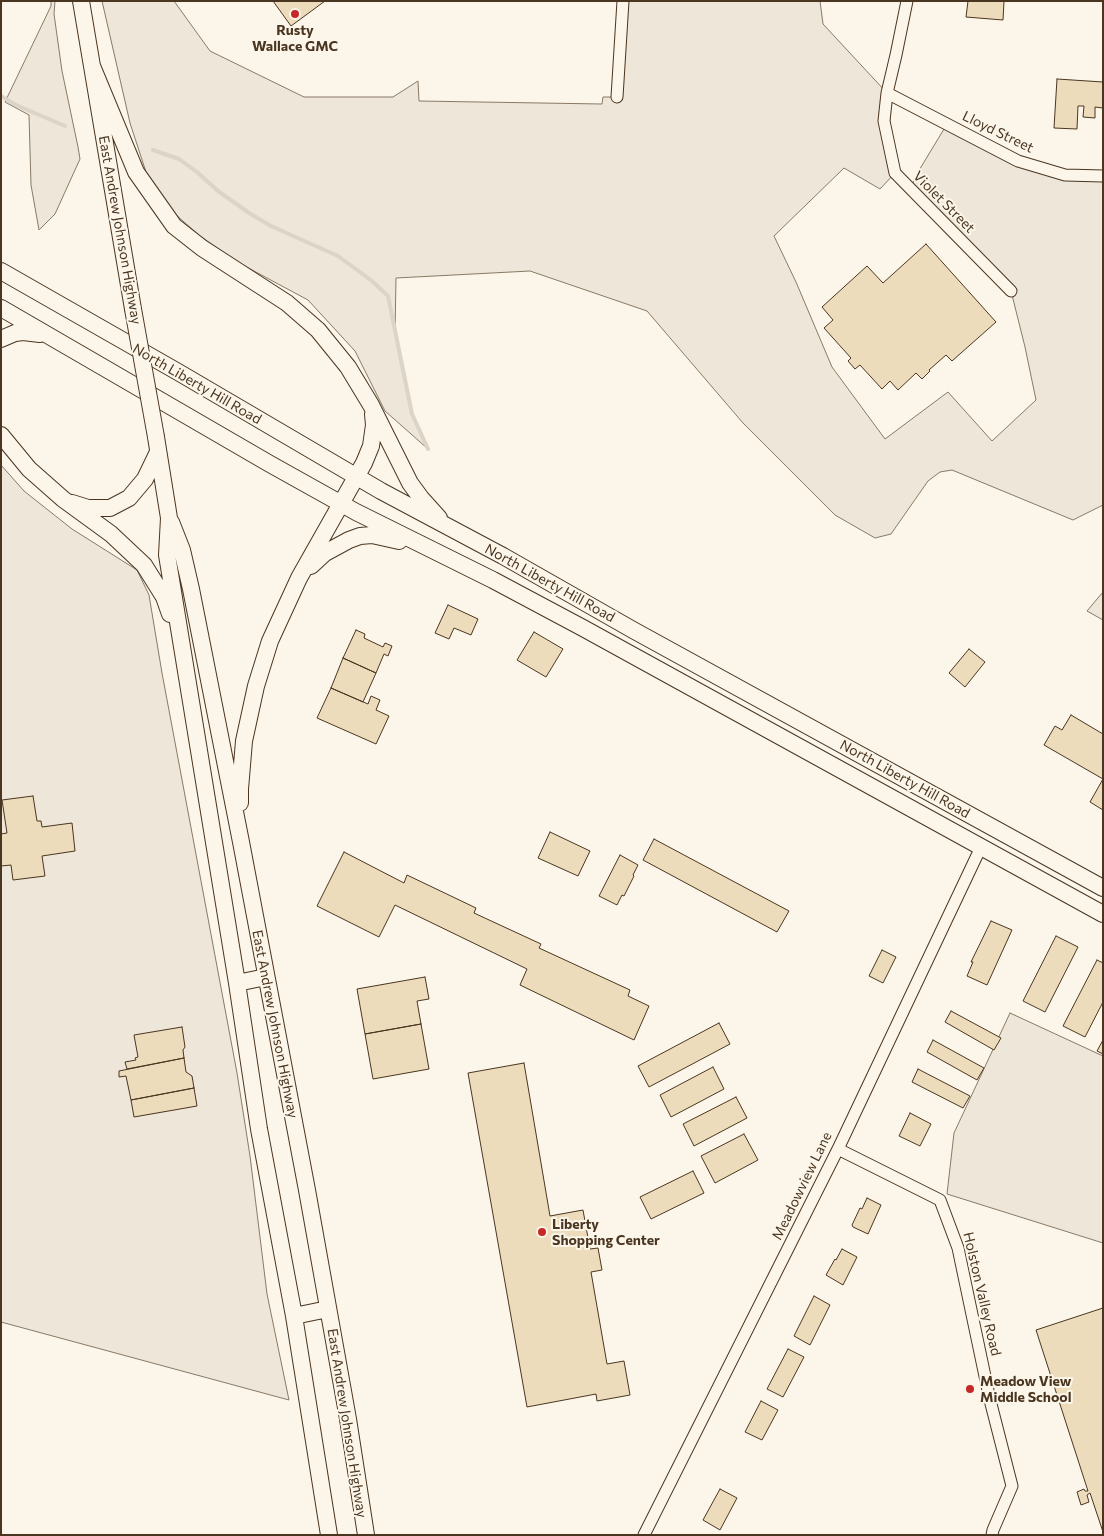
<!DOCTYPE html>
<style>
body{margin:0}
#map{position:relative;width:1104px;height:1536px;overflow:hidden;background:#fbf6e9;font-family:Commissioner,sans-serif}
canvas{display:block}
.frame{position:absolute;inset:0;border:2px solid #4a3520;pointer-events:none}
</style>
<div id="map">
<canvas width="1104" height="1536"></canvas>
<div class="frame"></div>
</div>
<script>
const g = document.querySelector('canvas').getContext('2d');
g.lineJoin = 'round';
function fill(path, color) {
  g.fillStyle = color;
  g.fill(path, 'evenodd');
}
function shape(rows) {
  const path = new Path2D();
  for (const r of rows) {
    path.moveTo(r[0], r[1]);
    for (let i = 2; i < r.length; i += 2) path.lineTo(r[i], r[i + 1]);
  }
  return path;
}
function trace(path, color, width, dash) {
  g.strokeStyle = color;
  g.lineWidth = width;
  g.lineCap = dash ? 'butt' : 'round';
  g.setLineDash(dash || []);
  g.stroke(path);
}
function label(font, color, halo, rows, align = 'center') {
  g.font = font + ' Commissioner,sans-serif';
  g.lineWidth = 4;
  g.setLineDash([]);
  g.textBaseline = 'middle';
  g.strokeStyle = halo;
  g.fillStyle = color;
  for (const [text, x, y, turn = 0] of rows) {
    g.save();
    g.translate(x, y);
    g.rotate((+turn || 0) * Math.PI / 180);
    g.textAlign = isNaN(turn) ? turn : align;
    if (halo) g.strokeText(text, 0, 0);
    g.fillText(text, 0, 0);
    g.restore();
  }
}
const green = shape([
 [51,1,55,1,54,14,62,71,78,147,80,159,55,214,39,230,31,185,29,115,5,102,51,6,51,1],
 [102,1,174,1,210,51,304,97,393,97,418,81,419,101,602,104,603,97,616,97,623,1,820,1,823,24,887,93,895,173,880,189,844,168,774,236,796,282,832,367,885,439,948,392,992,441,1036,400,1025,347,1011,291,910,189,918,172,947,124,1018,161,1065,175,1103,176,1103,505,1073,520,952,470,940,472,928,481,891,534,875,538,835,515,743,423,647,311,530,271,396,278,395,333,412,414,428,449,385,411,355,351,308,300,239,263,200,236,175,214,146,172,130,123,102,1],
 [1,465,24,491,72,529,137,570,149,595,162,673,237,1073,250,1156,267,1294,289,1400,1,1322,1,465],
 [1103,592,1103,620,1087,611,1103,592],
 [1010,1013,1103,1056,1103,1243,947,1194,954,1133,1010,1013]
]);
const stream = shape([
 [1,96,16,105,65,126],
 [153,150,179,159,197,172,218,191,249,213,271,226,338,256,372,281,388,296,412,414,428,449]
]);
const building = shape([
 [273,1,325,1,291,26,273,1],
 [968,1,1004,1,1003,20,966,17,968,1],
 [1057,79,1103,82,1103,108,1095,107,1095,118,1083,117,1084,106,1078,106,1077,129,1054,128,1057,79],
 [926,244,996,322,952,361,946,355,929,370,930,371,922,379,916,373,898,390,890,381,882,389,860,365,855,369,848,361,851,358,824,328,833,320,822,307,867,266,883,283,926,244],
 [448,605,478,619,471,635,454,628,449,639,435,633,448,605],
 [356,630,365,634,364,638,383,647,385,643,392,646,388,656,384,654,376,673,343,658,356,630],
 [534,632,563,649,546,677,517,660,534,632],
 [969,649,985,662,965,687,949,673,969,649],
 [343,658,376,673,363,702,331,688,343,658],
 [331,688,368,704,371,696,380,700,376,710,389,716,376,744,317,718,331,688],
 [1071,715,1103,734,1103,810,1090,802,1103,779,1044,745,1055,726,1062,730,1071,715],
 [33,796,37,821,41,821,42,827,72,823,75,851,42,856,45,876,13,880,11,865,1,866,1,834,7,833,2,800,33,796],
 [550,832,590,851,578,876,538,858,550,832],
 [654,839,789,911,777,932,643,860,654,839],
 [344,852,404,883,407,875,476,908,474,913,541,944,539,948,630,990,628,996,649,1006,634,1040,520,985,527,969,395,905,379,937,317,906,344,852],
 [620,855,638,865,633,875,634,876,624,896,622,895,617,905,599,896,620,855],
 [991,921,1012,930,987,985,967,976,973,962,971,962,991,921],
 [1056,936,1078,947,1045,1012,1023,1001,1056,936],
 [882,950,896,957,883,983,869,976,882,950],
 [1097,960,1103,963,1103,1002,1085,1037,1063,1026,1097,960],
 [425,977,429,999,417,1001,421,1024,365,1034,357,989,425,977],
 [951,1011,1001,1038,994,1050,945,1022,951,1011],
 [719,1023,730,1044,649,1087,638,1066,719,1023],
 [421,1024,429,1069,373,1079,365,1034,421,1024],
 [182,1027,185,1047,183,1050,184,1058,127,1069,125,1062,136,1060,135,1058,138,1057,134,1035,182,1027],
 [933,1040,984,1068,977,1080,927,1052,933,1040],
 [1103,1040,1103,1054,1097,1051,1103,1040],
 [184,1058,186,1072,192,1076,194,1088,131,1100,126,1076,119,1077,119,1071,184,1058],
 [524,1063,550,1216,583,1210,590,1249,598,1248,602,1270,591,1272,607,1364,624,1361,630,1395,597,1401,596,1394,527,1407,468,1073,524,1063],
 [713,1067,724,1089,671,1117,660,1095,713,1067],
 [918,1069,970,1096,963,1108,912,1082,918,1069],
 [194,1088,197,1106,134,1117,131,1100,194,1088],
 [736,1097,747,1118,694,1146,683,1124,736,1097],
 [910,1113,931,1124,920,1146,899,1136,910,1113],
 [744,1134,758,1160,715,1183,701,1156,744,1134],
 [693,1171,704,1193,651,1219,640,1197,693,1171],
 [867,1198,881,1205,868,1234,853,1227,852,1225,860,1208,862,1209,867,1198],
 [842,1249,857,1257,843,1285,826,1275,835,1259,836,1260,842,1249],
 [814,1296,830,1305,810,1345,794,1336,814,1296],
 [1103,1308,1103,1532,1090,1493,1087,1495,1089,1502,1081,1505,1077,1492,1084,1489,1085,1491,1088,1491,1036,1330,1103,1308],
 [788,1349,804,1357,783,1397,767,1389,788,1349],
 [761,1401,778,1410,762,1440,745,1432,761,1401],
 [720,1489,737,1498,720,1530,703,1520,720,1489]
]);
const street = shape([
 [907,1,896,55,887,93,884,121,895,173,1011,291],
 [887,93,1018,161,1065,175,1103,176],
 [617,97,623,1],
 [838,1149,940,1200,958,1248,990,1400,1012,1486,993,1530,992,1535],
 [644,1535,838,1149,981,847]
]);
const secondary = shape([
 [81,1,133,309],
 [92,66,136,172,174,226,202,248,287,303,318,330,348,367,371,405,410,483,421,498,439,518],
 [1,271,178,372,381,491,503,556,633,630,1103,888],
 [1,308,270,464,356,512,493,580,583,628,1103,914],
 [1,339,15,333,23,332,40,334],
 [1,435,29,469,63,499,111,534,144,565,164,597,170,614],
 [156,437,169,518,167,555,237,983,259,1129,294,1316,329,1535],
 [72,503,88,508,110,508,129,498,145,479,158,452],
 [171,522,182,550,191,589,241,842,307,1190,348,1419,366,1535],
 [311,566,325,553,349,540,360,536,372,535,399,541],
 [240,803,240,789,244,741,256,686,270,641,299,578,364,463,371,446,374,425,373,414],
 [237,983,266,977],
 [294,1316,328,1309]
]);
const secondaryBridge = shape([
 [133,309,156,437]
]);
const markers = [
 [295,14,5,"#c62828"],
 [542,1232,5,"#c62828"],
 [970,1389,5,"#c62828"]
];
const poiNames = [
 ["Rusty",295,30,"center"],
 ["Wallace GMC",295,46,"center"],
 ["Liberty",552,1224],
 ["Shopping Center",552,1240],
 ["Meadow View",980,1381],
 ["Middle School",980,1397]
];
const streetNames = [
 ["Lloyd Street",998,132,26],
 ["Violet Street",944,202,45],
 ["East Andrew Johnson Highway",120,230,80],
 ["North Liberty Hill Road",197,384,30],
 ["North Liberty Hill Road",550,583,29],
 ["North Liberty Hill Road",905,779,29],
 ["East Andrew Johnson Highway",275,1024,79],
 ["Meadowview Lane",802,1186,-64],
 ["Holston Valley Road",982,1294,77],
 ["East Andrew Johnson Highway",347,1423,81]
];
fill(green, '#ede6d9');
trace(green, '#887966', 1);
trace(stream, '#dcd4c6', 4);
fill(building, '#ecdcbc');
trace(building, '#4a3520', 1);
trace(street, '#4a3520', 13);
trace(secondary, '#4a3520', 18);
trace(street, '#fbf6e9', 11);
trace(secondary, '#fbf6e9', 16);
trace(secondaryBridge, '#4a3520', 18, []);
trace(secondaryBridge, '#fbf6e9', 16);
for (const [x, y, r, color] of markers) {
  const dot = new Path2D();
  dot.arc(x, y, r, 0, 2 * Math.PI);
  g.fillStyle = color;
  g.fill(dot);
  trace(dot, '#fbf6e9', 2);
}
label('bold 14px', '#4a3520', '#fbf6e9', poiNames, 'left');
label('14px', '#4a3520', '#fbf6e9', streetNames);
</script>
